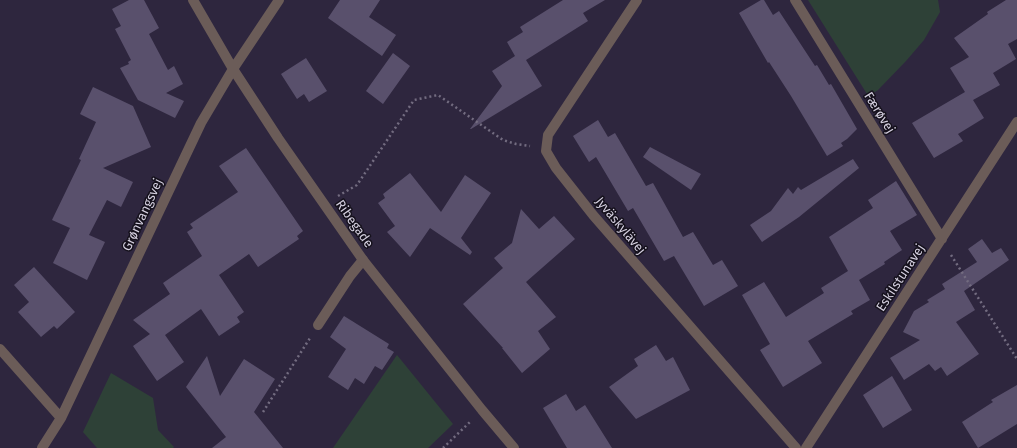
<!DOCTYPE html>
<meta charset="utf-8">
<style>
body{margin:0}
canvas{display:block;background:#2e263e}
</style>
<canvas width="1017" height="448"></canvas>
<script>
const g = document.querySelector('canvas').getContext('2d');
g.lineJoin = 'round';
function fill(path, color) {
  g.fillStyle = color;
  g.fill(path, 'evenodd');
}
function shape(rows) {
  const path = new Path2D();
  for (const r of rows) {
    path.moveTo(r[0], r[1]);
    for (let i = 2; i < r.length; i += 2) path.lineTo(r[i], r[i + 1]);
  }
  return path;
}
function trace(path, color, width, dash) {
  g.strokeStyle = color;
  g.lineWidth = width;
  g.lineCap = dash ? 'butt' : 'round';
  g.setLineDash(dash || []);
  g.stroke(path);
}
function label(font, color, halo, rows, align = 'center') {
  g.font = font + ' "Fira Sans",sans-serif';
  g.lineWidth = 3;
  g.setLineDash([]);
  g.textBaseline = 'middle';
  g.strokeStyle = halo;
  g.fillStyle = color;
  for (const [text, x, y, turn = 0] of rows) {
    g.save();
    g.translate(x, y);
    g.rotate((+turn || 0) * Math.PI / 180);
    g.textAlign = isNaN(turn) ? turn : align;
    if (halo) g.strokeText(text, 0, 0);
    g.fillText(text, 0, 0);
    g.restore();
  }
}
const green = shape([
 [808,0,938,0,940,12,924,40,906,61,878,90,869,96,867,94],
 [397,355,453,424,428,448,333,448],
 [111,373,153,398,158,430,174,447,173,448,97,448,83,432]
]);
const building = shape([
 [129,0,144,0,159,28,149,34,168,70,174,66,183,84,166,93,184,101,175,118,138,100,120,68,129,64,128,62,131,60,115,29,121,26,112,9],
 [340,0,380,0,369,17,396,35,382,56,328,18],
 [563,0,605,0,583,13,588,21,526,60,542,86,471,129,470,129,502,86,492,71,515,56,507,42,523,32,520,27],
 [761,0,764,0,773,15,779,11,815,66,817,65,829,85,831,84,857,129,847,139,841,143,843,146,827,156,791,96,769,62,768,63,739,13],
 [1006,0,1017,0,1017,39,1008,44,1016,59,993,73,1000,85,973,100,984,118,958,134,963,141,934,158,912,123,965,92,950,68,969,57,954,38,988,14,987,12],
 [393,53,410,66,383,104,366,91],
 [306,58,327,91,309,102,304,94,297,99,281,74],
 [93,87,133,106,151,147,103,168,133,182,121,207,107,200,89,235,105,242,87,280,53,263,70,228,52,220,81,160,79,159,96,122,80,114],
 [598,120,608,137,615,133,646,186,653,183,683,237,693,232,713,265,722,260,738,286,704,306,674,256,664,261,633,208,628,211,596,157,589,162,573,136],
 [650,147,701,174,691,190,643,157],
 [246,148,303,231,297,236,299,239,258,267,249,254,219,275,244,312,237,317,240,322,219,336,201,309,165,335,184,362,157,381,133,346,150,334,133,320,170,294,163,283,202,256,187,232,193,228,190,224,238,192,219,166],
 [853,159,859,168,799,217,762,242,750,225,771,211,788,188,793,194,798,187,801,190],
 [410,173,441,212,465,175,491,193,461,238,472,252,470,255,430,228,410,257,387,232,395,226,378,203,385,198,383,194],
 [896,181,917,215,890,231,902,250,884,262,885,264,859,280,870,300,851,311,853,314,808,341,822,363,783,387,760,350,770,344,742,295,764,282,786,317,824,293,821,288,848,271,829,237,873,208,868,200],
 [521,209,539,229,554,216,575,239,526,282,556,317,538,331,550,349,522,373,502,348,503,348,463,304,503,268,494,258,512,243],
 [982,239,992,253,1001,248,1009,260,964,291,975,310,956,322,979,354,947,376,941,367,935,371,929,364,904,380,890,358,920,340,903,332,914,311,929,302,927,300,945,289,942,284,977,262,968,249],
 [34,267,75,312,57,329,54,326,41,337,18,312,29,302,14,285],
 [344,316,389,344,387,348,394,352,382,370,375,366,364,384,355,378,348,390,328,377,346,349,330,337],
 [656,345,666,361,673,357,690,390,636,419,609,387,638,366,634,359],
 [207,356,220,396,244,359,275,379,254,412,283,448,212,448,226,437,186,387],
 [892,376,912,410,883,428,863,395],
 [1017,385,1017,424,978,448,962,422,993,402,991,400],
 [566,394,576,411,585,405,612,448,567,448,543,408]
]);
const path = shape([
 [338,196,357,185,414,100,438,95,503,140,516,144,530,146],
 [951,255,1017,359],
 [263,412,310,338],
 [443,448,471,421]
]);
const service = shape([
 [318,325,350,276,363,260]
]);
const minor = shape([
 [193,0,233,69,278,138,363,260,482,410,514,448],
 [637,0,548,135,546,151,556,168,593,215,796,448],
 [795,0,942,239],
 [0,349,61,418],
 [42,448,61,418,201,123,233,69,279,0],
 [806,448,1017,122]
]);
const streetNames = [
 ["Færøvej",879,113,58],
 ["Grønvangsvej",143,215,-65],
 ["Ribegade",354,224,55],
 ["Jyväskylävej",620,226,50],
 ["Eskilstunavej",901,278,-57]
];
fill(green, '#2e4137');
fill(building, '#59506c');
trace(path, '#736c80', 2.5, [2, 3]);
trace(service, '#6b5c58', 10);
trace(minor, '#6b5c58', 10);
label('13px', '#d5d0e0', '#15111c', streetNames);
</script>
